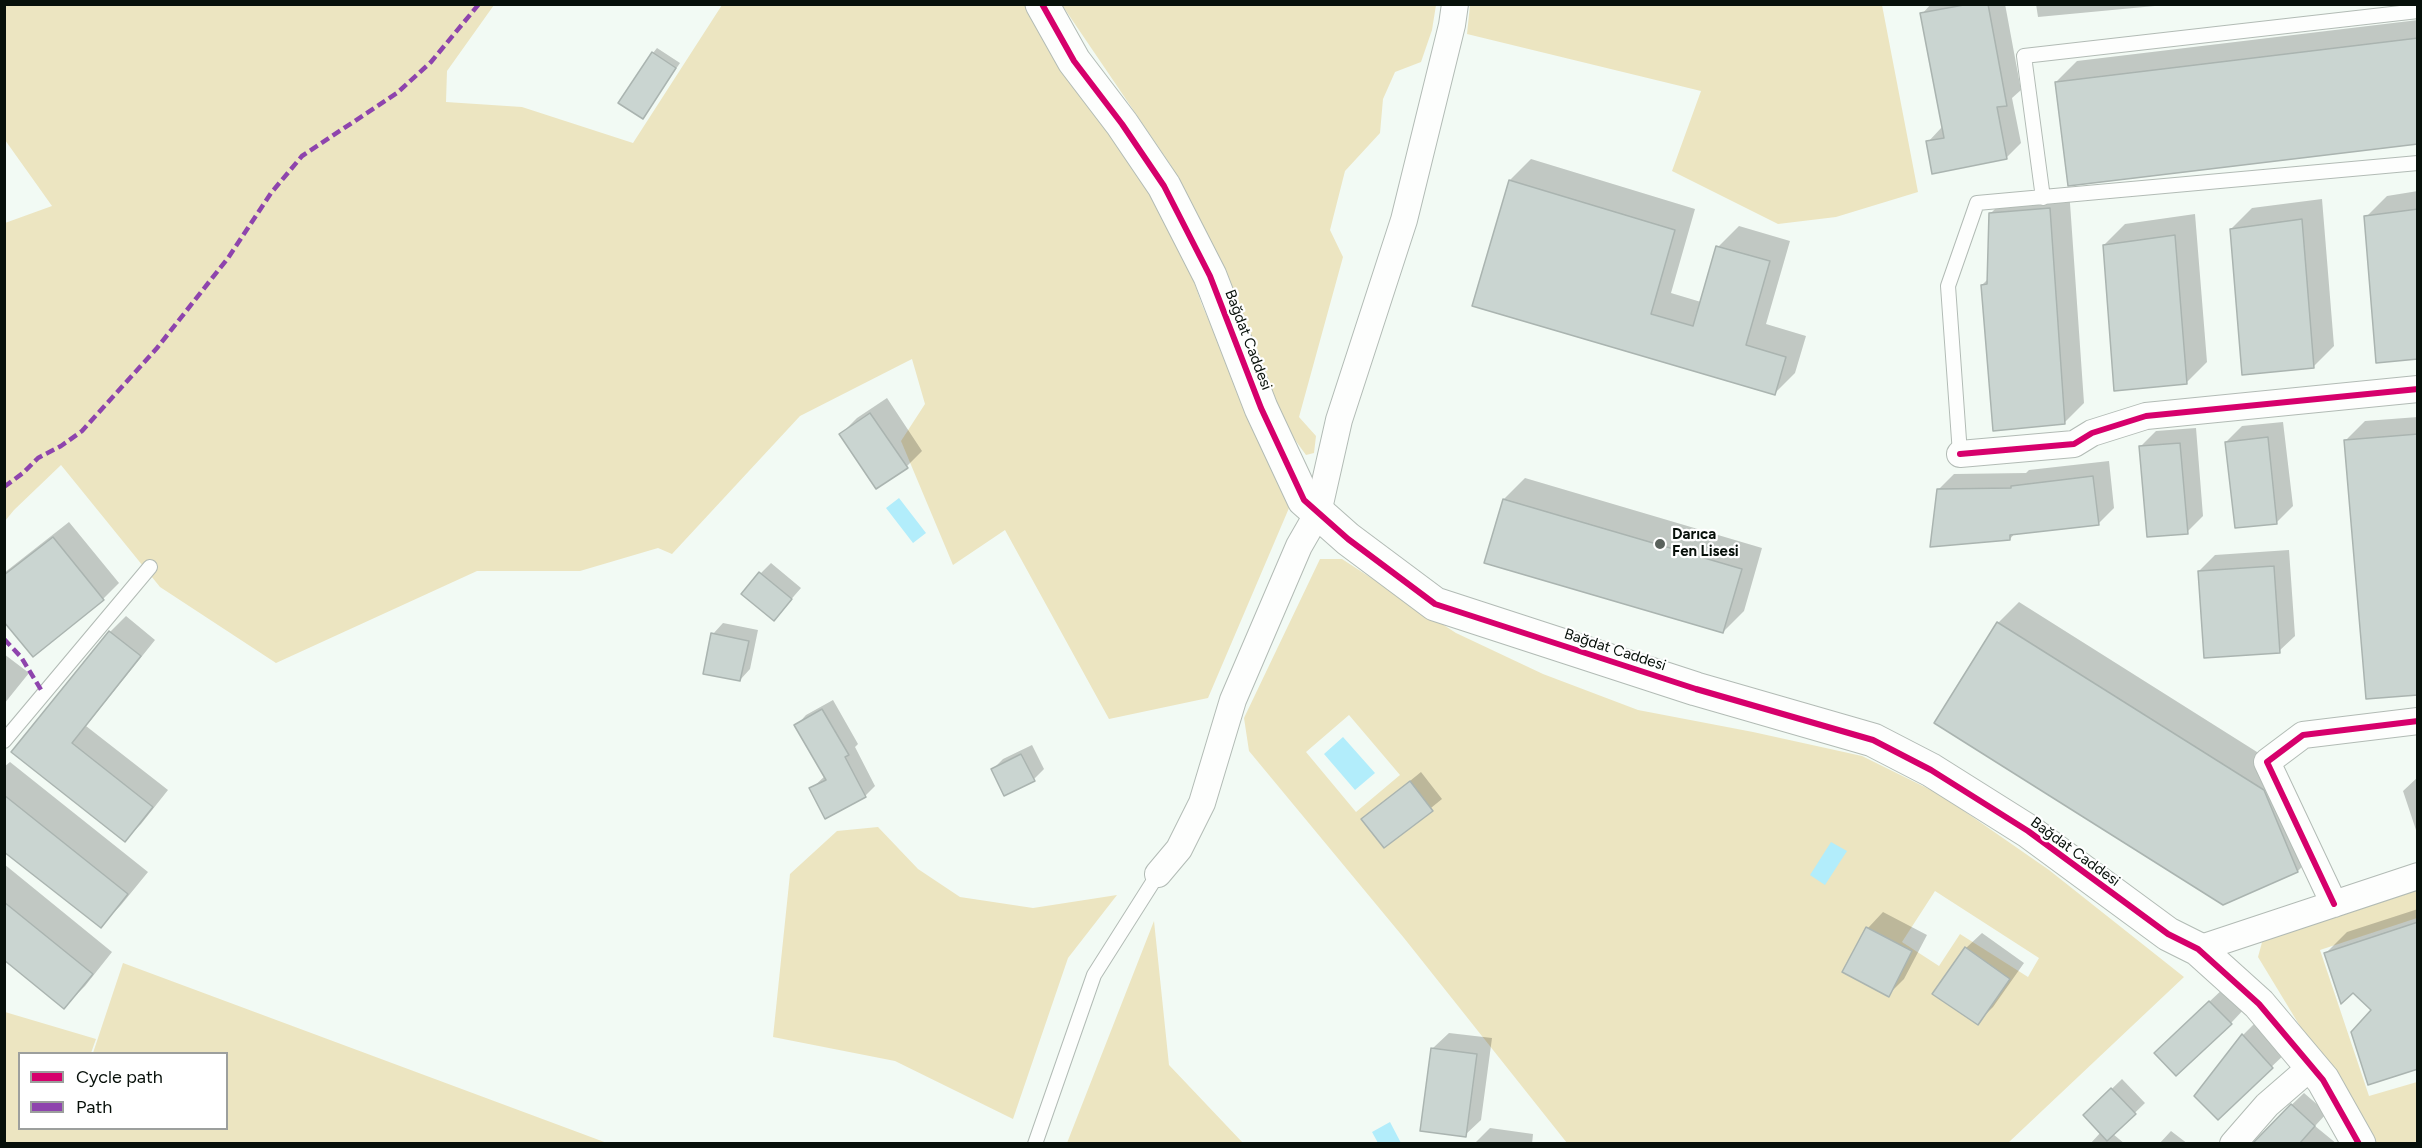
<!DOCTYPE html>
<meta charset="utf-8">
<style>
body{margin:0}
#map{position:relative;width:2422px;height:1148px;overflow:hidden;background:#f2faf4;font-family:Figtree,sans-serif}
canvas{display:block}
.frame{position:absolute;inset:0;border:6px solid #07100a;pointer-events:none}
.legend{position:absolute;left:18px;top:1052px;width:210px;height:78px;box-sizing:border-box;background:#fff;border:2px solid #9c9f9d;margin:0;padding:8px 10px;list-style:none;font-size:18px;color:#07100a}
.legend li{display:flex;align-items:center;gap:12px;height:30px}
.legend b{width:30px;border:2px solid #9c9f9d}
</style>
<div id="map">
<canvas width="2422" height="1148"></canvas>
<div class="frame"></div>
<ul class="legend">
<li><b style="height:8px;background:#d6006c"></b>Cycle path</li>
<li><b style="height:8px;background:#8e44ad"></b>Path</li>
</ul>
</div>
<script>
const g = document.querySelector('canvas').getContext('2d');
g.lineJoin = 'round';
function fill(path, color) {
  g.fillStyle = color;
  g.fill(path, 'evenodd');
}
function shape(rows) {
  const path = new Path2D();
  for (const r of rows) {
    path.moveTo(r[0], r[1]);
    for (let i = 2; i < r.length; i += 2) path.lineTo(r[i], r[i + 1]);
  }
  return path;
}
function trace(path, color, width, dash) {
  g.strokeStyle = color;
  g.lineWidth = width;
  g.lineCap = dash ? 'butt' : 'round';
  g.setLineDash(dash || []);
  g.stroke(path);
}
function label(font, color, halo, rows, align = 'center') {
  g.font = font + ' Figtree,sans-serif';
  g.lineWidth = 4.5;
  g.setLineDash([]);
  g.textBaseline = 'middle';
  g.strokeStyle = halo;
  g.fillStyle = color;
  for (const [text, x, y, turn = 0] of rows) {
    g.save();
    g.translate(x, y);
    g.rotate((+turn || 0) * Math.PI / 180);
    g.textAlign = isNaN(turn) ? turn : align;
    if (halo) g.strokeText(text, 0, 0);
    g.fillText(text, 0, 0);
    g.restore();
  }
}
const green = shape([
 [5,4,494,5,447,71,446,102,522,107,633,143,722,5,1025,5,1059,62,1172,218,1202,305,1280,482,1292,501,1208,698,1109,719,1005,530,953,565,901,441,925,404,912,359,800,416,672,554,658,548,580,571,477,571,276,663,160,587,61,465,14,510,5,521,5,223,52,206,5,140],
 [1062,5,1436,5,1432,30,1421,62,1395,72,1383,99,1380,133,1345,171,1330,230,1343,257,1299,417,1316,436,1314,453,1306,455,1279,418,1228,286,1170,164],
 [1470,5,1882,5,1918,192,1836,217,1778,224,1672,171,1701,91,1467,34],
 [1320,559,1342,559,1456,633,1543,674,1638,710,1753,732,1862,756,1941,795,2049,870,2184,977,2008,1143,1567,1143,1404,938,1249,751,1244,718],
 [1349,715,1400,775,1356,812,1306,752],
 [1935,891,2039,958,2028,977,1960,934,1939,966,1902,942],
 [878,827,918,869,960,897,1033,908,1117,895,1068,958,1013,1119,895,1061,773,1037,790,874,837,831],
 [2417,884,2417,918,2320,950,2369,1096,2417,1082,2417,1143,2371,1143,2258,957,2264,935],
 [1154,921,1169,1065,1243,1143,1067,1143],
 [123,963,607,1143,5,1143,5,1012,96,1039,91,1053,20,1054,20,1128,226,1128,226,1054,93,1053]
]);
const water = shape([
 [899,498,926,533,913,543,886,508],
 [1343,737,1375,773,1355,790,1324,754],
 [1831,842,1847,851,1825,885,1810,875],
 [1390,1122,1401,1143,1378,1143,1372,1132]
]);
const shadow = shape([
 [1931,4,2005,4,2021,90,2012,98,2021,143,2006,158,1928,142,1942,127,1922,14],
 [2036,4,2176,4,2038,17],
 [2418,20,2418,142,2056,82,2077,61],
 [657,48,680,63,643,117,653,53],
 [1531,159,1695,209,1671,293,1701,302,1718,247,1739,226,1790,241,1766,324,1806,336,1795,373,1774,394,1474,305,1510,180],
 [2069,189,2084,403,2064,423,1982,285,1988,279,1990,214,2010,194],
 [2418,191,2418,357,2366,217,2387,196],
 [2322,199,2334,346,2313,367,2231,229,2252,208],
 [2195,214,2207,362,2186,383,2104,245,2125,224],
 [887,398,922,451,907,466,841,434,857,418],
 [2418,417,2418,693,2345,441,2365,421],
 [2283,422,2293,506,2277,522,2226,442,2242,426],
 [2196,428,2203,516,2187,532,2140,447,2156,431],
 [2109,461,2114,508,2098,524,2015,533,2010,539,1938,490,1954,474,2026,473,2029,470],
 [1525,478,1762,548,1744,611,1723,632,1486,562,1504,499],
 [69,522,119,583,103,599,4,620,4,573],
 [2289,550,2295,636,2279,651,2199,571,2215,555],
 [771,563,801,588,774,619,761,573],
 [2019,602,2284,769,2318,850,2298,871,1998,623],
 [126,616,155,640,86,726,168,790,141,824,125,840,13,752,110,632],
 [723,623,758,630,750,669,740,680,713,634],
 [4,654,29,673,4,704],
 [833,700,858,744,855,747,875,786,865,796,811,789,825,776,796,726,806,715],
 [1032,745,1044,769,1034,779,993,769,1003,759],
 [10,762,148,872,121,905,101,926,4,850,4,767],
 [1421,772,1442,799,1384,846,1363,819],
 [2418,777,2418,836,2403,791],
 [4,864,112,952,85,986,64,1007,4,958],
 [2418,909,2418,1068,2373,1010,2353,991,2326,953,2347,932],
 [1883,912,1927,935,1904,979,1888,995,1868,928],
 [1982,933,2024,963,1993,1007,1977,1023,1966,948],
 [2226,986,2246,1007,2231,1023,2172,1037],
 [2258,1020,2288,1051,2218,1118,2243,1035],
 [1449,1033,1492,1038,1481,1120,1465,1135,1433,1048],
 [2122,1079,2145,1103,2113,1134,2125,1144,2090,1144,2101,1132,2085,1115],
 [2304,1093,2327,1113,2315,1126,2337,1144,2255,1144,2279,1117],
 [1490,1128,1533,1134,1532,1144,1474,1144],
 [2171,1131,2188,1144,2159,1144]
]);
const building = shape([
 [1969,4,1988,4,2007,106,1997,107,2007,159,1932,174,1926,141,1944,138,1920,13,1969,4],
 [2418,38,2418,144,2068,186,2055,82,2418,38],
 [652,52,676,68,643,119,618,103,652,52],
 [1509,180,1675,230,1651,314,1693,326,1716,246,1770,261,1746,345,1786,357,1775,395,1472,306,1509,180],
 [2050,208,2065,424,1993,431,1981,285,1987,284,1989,213,2050,208],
 [2418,209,2418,359,2376,363,2364,216,2418,209],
 [2302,219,2314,368,2242,375,2230,229,2302,219],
 [2175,235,2187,384,2114,391,2103,245,2175,235],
 [870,413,908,468,876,489,839,434,870,413],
 [2418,434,2418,695,2366,699,2344,440,2418,434],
 [2268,437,2277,524,2235,528,2225,442,2268,437],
 [2180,443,2188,534,2147,537,2139,446,2180,443],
 [2093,476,2099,525,2010,535,2010,540,1930,547,1937,489,2011,488,2011,486,2093,476],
 [1503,499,1742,569,1723,633,1484,563,1503,499],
 [53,537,104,600,33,657,4,622,4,575,53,537],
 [2274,566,2280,653,2204,658,2198,571,2274,566],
 [759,572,792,599,774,621,741,594,759,572],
 [1997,622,2264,790,2298,872,2223,905,1934,723,1997,622],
 [109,631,141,656,72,743,153,807,125,842,11,752,109,631],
 [711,633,749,641,740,681,703,674,711,633],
 [822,709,849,755,845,757,866,797,825,819,809,788,826,780,794,725,822,709],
 [1021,754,1035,781,1004,796,991,769,1021,754],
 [1410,781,1433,811,1384,848,1361,819,1410,781],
 [4,795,128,894,101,928,4,852,4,795],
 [4,902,93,974,64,1009,4,960,4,902],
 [2418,922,2418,1069,2368,1085,2351,1032,2371,1010,2353,993,2341,1004,2324,953,2418,922],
 [1866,927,1912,951,1889,997,1842,972,1866,927],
 [1965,947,2010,979,1978,1025,1932,994,1965,947],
 [2209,1001,2232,1024,2176,1076,2154,1053,2209,1001],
 [2242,1034,2273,1068,2218,1120,2194,1096,2242,1034],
 [1431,1048,1477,1054,1466,1137,1420,1131,1431,1048],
 [2111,1088,2136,1114,2107,1141,2083,1115,2111,1088],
 [2291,1104,2315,1126,2300,1143,2253,1143,2291,1104]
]);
const lane = shape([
 [2043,198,2024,56,2418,11],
 [1960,454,1948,286,1977,203,2418,163],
 [4,741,150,567],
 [1035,1144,1094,975,1158,874]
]);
const street = shape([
 [1960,454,2074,444,2092,433,2146,416,2418,389],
 [1158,874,1179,849,1202,803,1233,700,1299,546,1318,513,1339,420,1404,220,1452,25,1455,4],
 [2334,904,2267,762,2303,735,2418,721],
 [2198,949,2418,876],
 [2233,1144,2267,1105,2312,1066]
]);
const secondary = shape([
 [1042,4,1074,61,1122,124,1164,186,1210,276,1261,408,1304,500,1348,539,1435,604,1696,689,1873,740,1931,770,2028,831,2168,934,2198,949,2259,1004,2323,1080,2359,1144]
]);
const quiet = shape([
 [4,487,23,473,38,458,61,446,82,431,157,348,228,258,271,193,302,156,397,93,431,62,479,4],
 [4,639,21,657,43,693]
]);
const cycleway = shape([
 [1042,4,1074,61,1122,124,1164,186,1210,276,1261,408,1304,500,1348,539,1435,604,1696,689,1873,740,1931,770,2028,831,2168,934,2198,949,2259,1004,2323,1080,2359,1144],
 [1960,454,2074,444,2092,433,2146,416,2418,389],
 [2334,904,2267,762,2303,735,2418,721]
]);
const markers = [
 [1660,544,6,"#59625c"]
];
const streetNames = [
 ["Bağdat Caddesi",1248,340,69],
 ["Bağdat Caddesi",1615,650,18],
 ["Bağdat Caddesi",2075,852,36]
];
const poiNames = [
 ["Darıca",1672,535],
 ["Fen Lisesi",1672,552]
];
fill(green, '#ece5c1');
fill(water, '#b2edfb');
fill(shadow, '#0003');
fill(building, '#cad5d1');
trace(building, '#aab4b0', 1.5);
trace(lane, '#b2bbb5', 16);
trace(street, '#b2bbb5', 28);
trace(secondary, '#b2bbb5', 35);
trace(lane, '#fdfefd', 14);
trace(street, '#fdfefd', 26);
trace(secondary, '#fdfefd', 33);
trace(quiet, '#8e44ad', 4.5, [9, 4.5]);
trace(cycleway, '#d6006c', 6);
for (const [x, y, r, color] of markers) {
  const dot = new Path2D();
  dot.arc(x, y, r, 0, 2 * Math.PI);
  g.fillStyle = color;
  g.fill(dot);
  trace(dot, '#fff', 2);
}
label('15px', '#07100a', '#fff', streetNames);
label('bold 15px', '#07100a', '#fff', poiNames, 'left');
</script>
